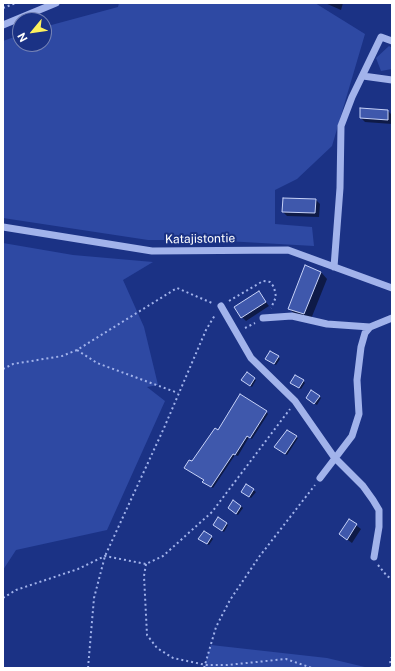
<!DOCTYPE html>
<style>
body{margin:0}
#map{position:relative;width:395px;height:671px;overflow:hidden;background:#1b3285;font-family:"Public Sans",sans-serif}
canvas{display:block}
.frame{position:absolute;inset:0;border:4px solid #fff;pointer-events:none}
.north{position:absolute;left:12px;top:12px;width:40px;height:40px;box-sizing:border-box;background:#1b3285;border:1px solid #7684b6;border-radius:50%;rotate:241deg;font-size:11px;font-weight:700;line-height:16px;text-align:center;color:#fff}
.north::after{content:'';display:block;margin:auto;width:14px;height:18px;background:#fdf15e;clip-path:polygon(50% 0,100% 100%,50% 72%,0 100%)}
</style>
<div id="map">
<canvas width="395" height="671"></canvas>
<div class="frame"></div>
<div class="north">N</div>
</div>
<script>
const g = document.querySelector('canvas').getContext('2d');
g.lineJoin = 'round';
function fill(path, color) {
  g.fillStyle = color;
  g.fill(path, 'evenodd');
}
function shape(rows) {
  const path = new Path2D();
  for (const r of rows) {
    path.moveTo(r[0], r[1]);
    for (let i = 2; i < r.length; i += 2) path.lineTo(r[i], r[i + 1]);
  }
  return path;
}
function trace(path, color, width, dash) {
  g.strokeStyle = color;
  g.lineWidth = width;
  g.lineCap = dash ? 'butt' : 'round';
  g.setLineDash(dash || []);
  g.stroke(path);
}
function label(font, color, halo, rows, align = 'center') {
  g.font = font + ' "Public Sans",sans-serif';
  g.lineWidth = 4;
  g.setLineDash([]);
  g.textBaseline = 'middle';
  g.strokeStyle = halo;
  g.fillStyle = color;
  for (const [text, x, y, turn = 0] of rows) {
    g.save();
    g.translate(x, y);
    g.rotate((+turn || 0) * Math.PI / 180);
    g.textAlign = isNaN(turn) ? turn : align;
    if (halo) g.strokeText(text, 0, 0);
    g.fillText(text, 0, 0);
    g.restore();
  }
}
const green = shape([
 [119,3,315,3,365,34,332,146,297,179,275,190,275,224,312,227,314,246,208,240,148,240,3,218,3,41,20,35,20,44,44,44,44,27,118,7],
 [389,46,392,48,392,69,381,71,376,58],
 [3,243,73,255,153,262,123,280,144,327,158,385,147,387,165,401,107,530,16,550,3,570],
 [211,645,327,658,369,668,204,668]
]);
const shadow = shape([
 [325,3,343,3,341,10],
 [388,111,392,115,392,124,365,122,361,118],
 [316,200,320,204,319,217,287,216,283,212],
 [321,272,327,279,311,319,295,315,289,308],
 [258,292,269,306,246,321,242,317],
 [278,357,280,359,276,365,268,360],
 [254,379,256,380,252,387,245,382],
 [303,381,305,383,301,389,293,385],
 [319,396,321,398,317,405,309,400],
 [266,412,268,414,252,439,249,437,238,456,235,455,213,488,206,484,192,463,219,431],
 [296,437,298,438,287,455,278,449],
 [246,485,256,492,251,498,244,493],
 [241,506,243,508,238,515,231,510],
 [349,520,361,529,352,543,340,534],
 [226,523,228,525,224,532,216,527],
 [211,537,213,539,209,545,202,541]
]);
const building = shape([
 [360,108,388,110,388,120,360,118,360,108],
 [283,198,316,199,315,213,282,212,283,198],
 [305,265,321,272,304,314,288,309,305,265],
 [259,291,266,302,241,318,234,307,259,291],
 [270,351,279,356,274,364,265,359,270,351],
 [247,372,255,378,250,386,241,380,247,372],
 [295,375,304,380,299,388,290,383,295,375],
 [311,390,320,396,314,404,306,398,311,390],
 [240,394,267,411,250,438,247,436,235,455,233,454,211,487,202,482,204,480,184,468,189,460,192,461,215,428,218,430,240,394],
 [287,430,297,436,285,454,274,447,287,430],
 [246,484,254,489,249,497,241,492,246,484],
 [233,500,241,506,236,514,228,508,233,500],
 [218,517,227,523,222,531,213,525,218,517],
 [349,519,357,524,347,540,339,534,349,519],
 [204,531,212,536,207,544,198,539,204,531]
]);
const path = shape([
 [3,8,16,3],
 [229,301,263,281,270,282,274,287,276,297,271,308],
 [245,328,255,323],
 [77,350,97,363,178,393],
 [3,369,13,364,62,356,77,350,177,288,212,303],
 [146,564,144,576,147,635,157,648,173,658,206,665,227,665,286,659,312,668],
 [378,565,387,576,392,579],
 [3,598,16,590,78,569,105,556,146,564,163,556,212,512,290,409],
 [88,668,94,598,105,556,164,428,206,330,215,315],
 [204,668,216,627,230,600,259,557,315,485],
 [391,668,390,660,392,657]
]);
const minor = shape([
 [3,25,56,3],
 [363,76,392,80],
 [3,227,152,251,288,250,392,288],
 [334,267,340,188,341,126,352,97,381,37,392,41],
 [221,306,251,358,295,401,334,457,363,486,373,500,379,510,379,527,374,557],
 [263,318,292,316,327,324,370,327],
 [320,478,352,436,359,414,357,380,361,347,365,333,370,327,392,318]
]);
const streetNames = [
 ["Katajistontie",200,239,-1]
];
fill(green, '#2e49a3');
fill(shadow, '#0007');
fill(building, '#3f58ac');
trace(building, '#c7d2f8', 1);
trace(path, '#a2b3eb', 2, [2, 3]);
trace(minor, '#a2b3eb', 7);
label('12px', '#fff', '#1b3285', streetNames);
</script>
